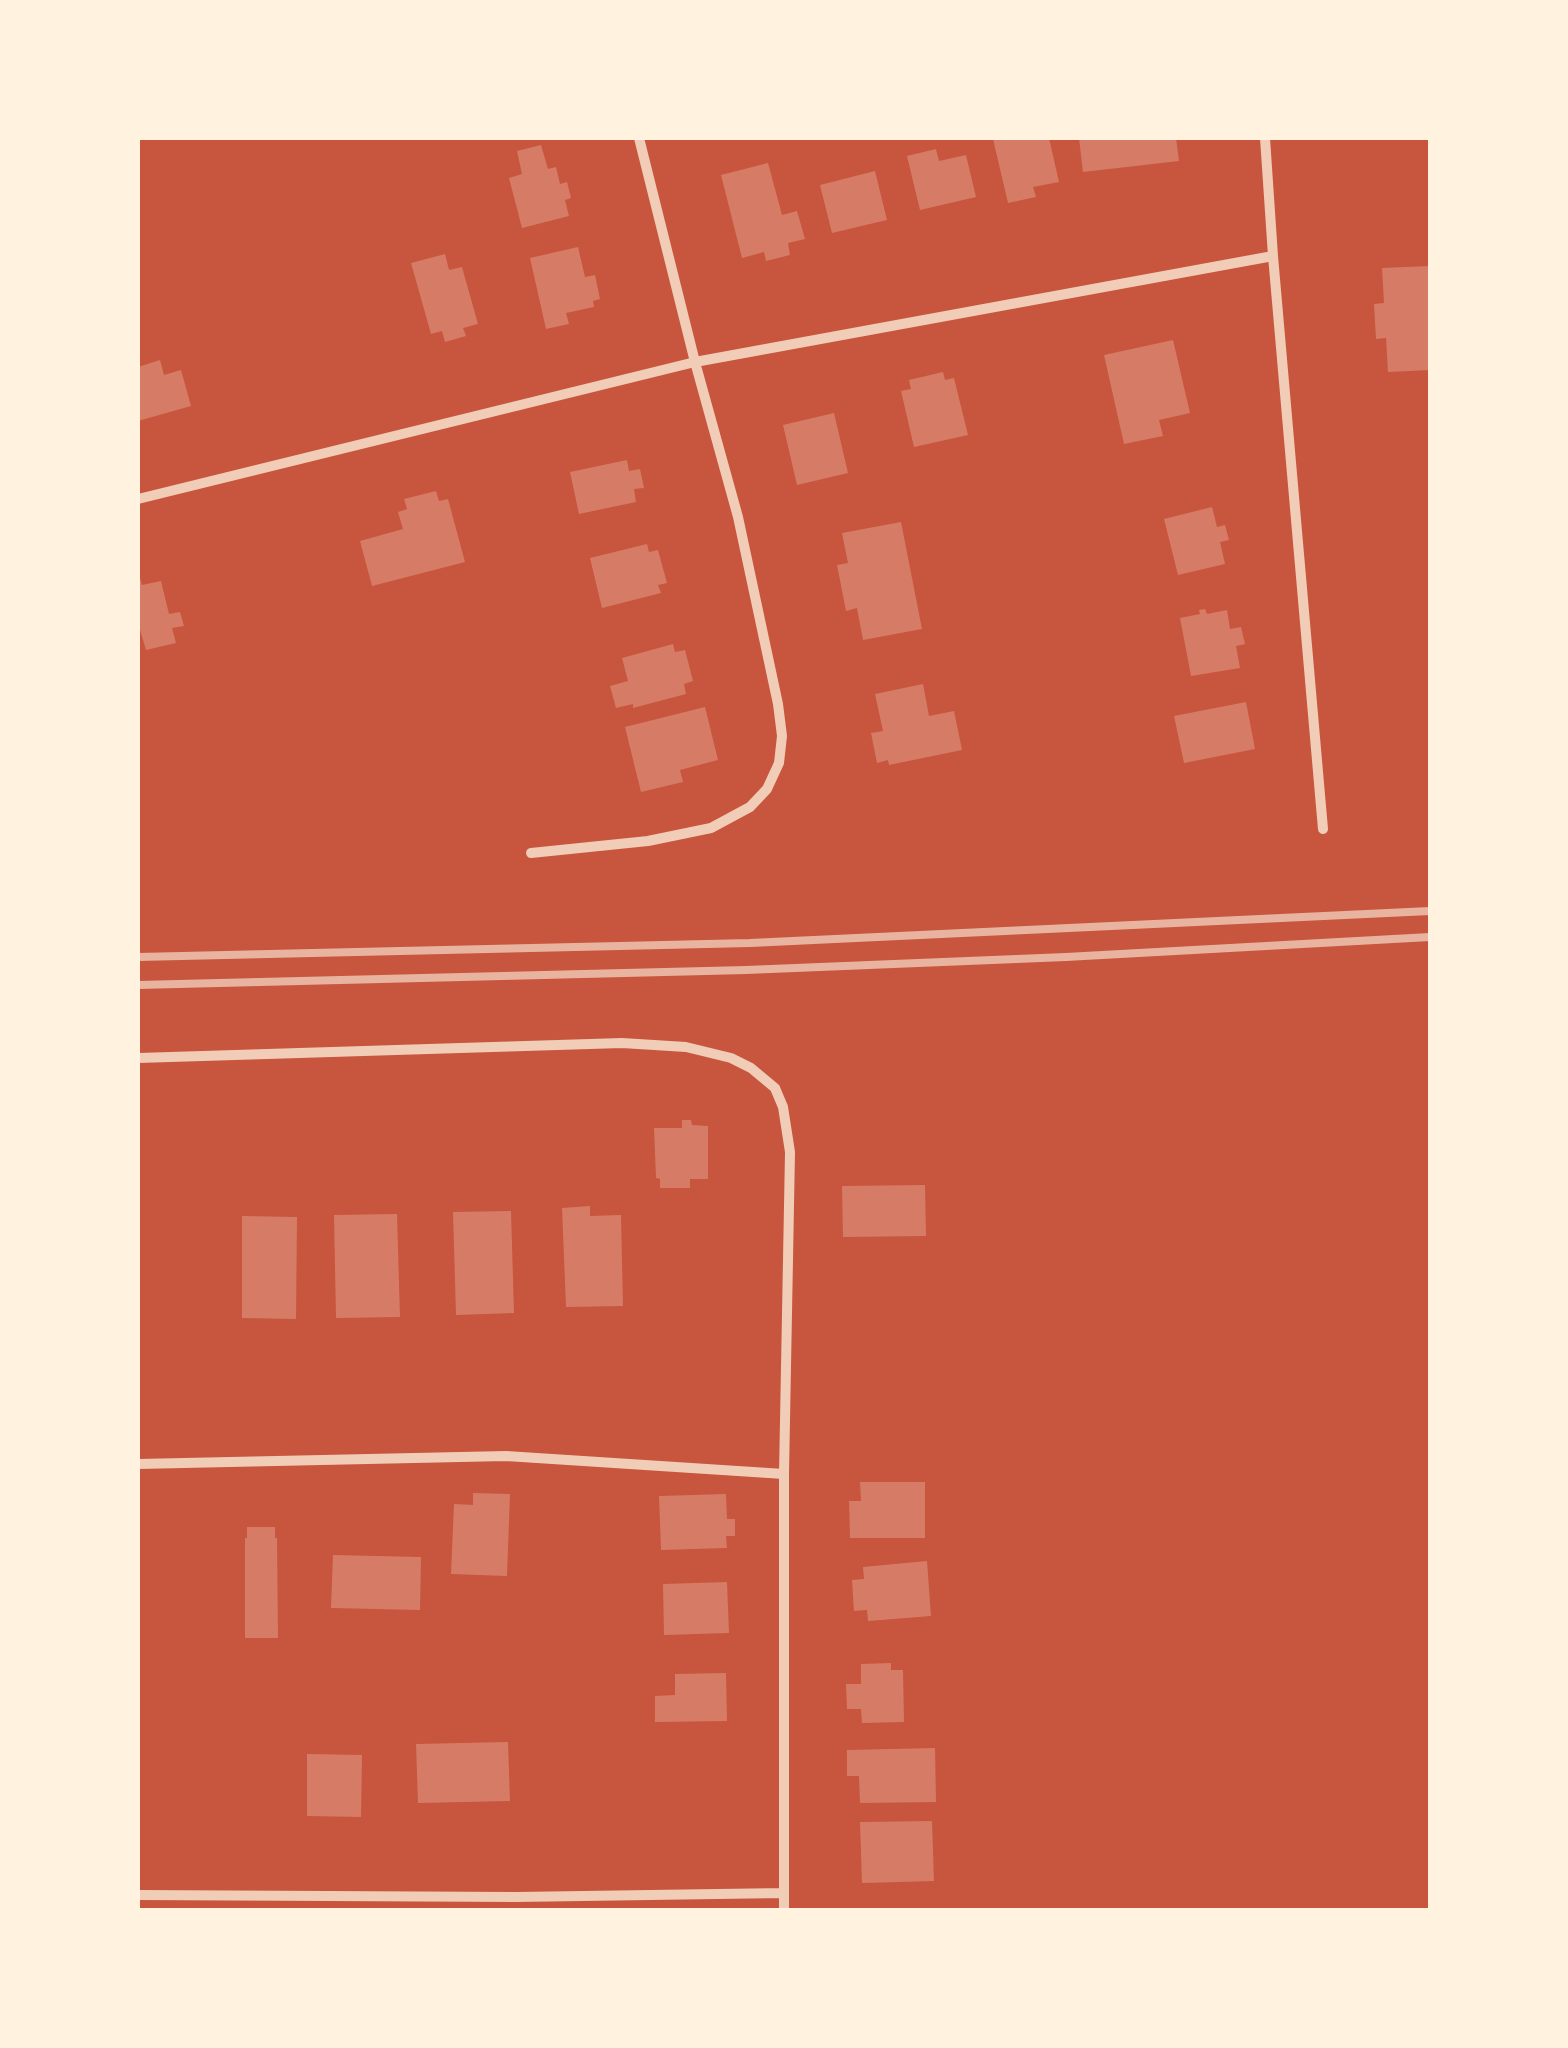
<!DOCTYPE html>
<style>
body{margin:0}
#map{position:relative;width:1568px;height:2048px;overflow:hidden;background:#c8553d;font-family:"DM Sans",sans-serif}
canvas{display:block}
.frame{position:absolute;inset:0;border:140px solid #fff3e0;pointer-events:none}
</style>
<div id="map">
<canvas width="1568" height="2048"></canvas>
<div class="frame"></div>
</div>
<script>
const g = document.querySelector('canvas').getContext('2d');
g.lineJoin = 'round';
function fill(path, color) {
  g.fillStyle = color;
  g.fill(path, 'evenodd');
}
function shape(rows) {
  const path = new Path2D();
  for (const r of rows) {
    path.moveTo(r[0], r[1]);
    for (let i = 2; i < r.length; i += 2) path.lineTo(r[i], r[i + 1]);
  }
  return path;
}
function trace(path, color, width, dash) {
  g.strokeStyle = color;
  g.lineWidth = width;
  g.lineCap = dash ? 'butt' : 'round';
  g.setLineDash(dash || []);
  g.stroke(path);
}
const building = shape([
 [997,138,1049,138,1059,182,1033,187,1036,197,1008,203,993,139],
 [1079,138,1176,138,1179,161,1083,172],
 [541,145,548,169,556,167,560,184,567,182,571,198,565,200,569,216,522,228,509,178,522,174,517,151],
 [936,149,939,161,966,155,976,197,920,210,907,156],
 [768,163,782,215,797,211,805,239,788,243,790,255,766,261,764,252,742,258,721,175],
 [875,171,887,220,832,233,820,185],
 [578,247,585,277,595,275,600,299,593,301,594,307,566,313,569,324,546,329,530,258],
 [445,254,449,270,462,267,478,324,463,328,466,336,445,342,442,331,431,334,411,263],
 [1430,266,1430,370,1388,372,1386,338,1376,339,1374,304,1384,303,1382,268],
 [1173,340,1190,413,1159,420,1163,436,1124,444,1104,355],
 [160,360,164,375,181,370,191,406,138,421,138,367],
 [943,372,945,380,954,378,968,435,914,447,901,391,911,389,909,380],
 [834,413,848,473,797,485,783,425],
 [627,460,629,471,640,469,644,488,634,489,636,502,579,514,570,472],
 [436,491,439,501,448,499,465,562,372,586,360,541,403,529,398,512,407,509,404,499],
 [1212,507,1217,527,1225,525,1229,540,1220,542,1225,564,1178,575,1164,519],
 [901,522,922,629,863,640,857,608,846,611,837,565,848,563,842,533],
 [647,544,649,552,658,550,667,583,658,585,661,593,602,608,590,558],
 [138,571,142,585,161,581,169,614,180,612,184,626,172,628,176,643,146,650,138,623],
 [1205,609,1207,614,1227,610,1230,629,1241,627,1245,644,1236,646,1240,668,1191,676,1180,618,1200,614,1199,610],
 [673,644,675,652,685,650,693,681,684,684,686,694,633,708,633,704,616,708,610,686,628,681,622,658],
 [923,684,929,716,954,711,962,750,889,765,888,760,877,763,871,733,883,731,875,694],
 [1246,702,1255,749,1184,763,1174,716],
 [705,707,718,760,680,770,683,782,641,792,625,727],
 [682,1120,691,1120,692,1125,708,1126,708,1179,690,1179,690,1188,660,1188,660,1179,656,1178,654,1128,682,1128],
 [925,1185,926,1236,843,1237,842,1186],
 [590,1206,590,1216,621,1215,623,1306,566,1307,562,1208],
 [511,1211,514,1313,456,1315,453,1212],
 [397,1214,400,1317,336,1318,334,1215],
 [242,1216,297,1217,296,1319,242,1318],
 [860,1482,925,1482,925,1538,850,1538,849,1501,861,1501],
 [473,1493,510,1494,507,1576,451,1574,454,1504,473,1505],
 [726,1494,727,1519,735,1519,735,1536,726,1536,727,1548,661,1550,659,1496],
 [247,1527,275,1527,275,1538,277,1538,278,1638,245,1638,245,1538,247,1538],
 [333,1555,421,1557,420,1610,331,1608],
 [927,1561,931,1616,868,1621,867,1610,854,1611,852,1580,864,1579,863,1567],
 [727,1582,729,1633,664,1635,663,1584],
 [891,1663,891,1670,903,1670,904,1722,862,1723,861,1709,847,1709,846,1684,861,1684,861,1664],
 [726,1673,727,1721,655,1722,655,1696,675,1695,675,1674],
 [508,1742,510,1801,418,1803,416,1744],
 [935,1748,936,1802,860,1803,859,1776,847,1776,847,1750],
 [307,1754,362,1755,361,1817,307,1816],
 [932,1821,934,1881,862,1883,860,1822]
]);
const minor = shape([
 [1265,138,1273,256,1323,829],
 [138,499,695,362,1273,256],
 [531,853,648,841,711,828,750,807,767,789,779,763,782,736,778,704,738,517,695,362,639,138],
 [138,1058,622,1043,686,1047,731,1058,751,1068,775,1088,783,1107,790,1152,784,1474,784,1910],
 [138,1464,506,1456,784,1474],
 [138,1895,516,1897,784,1893]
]);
const rail = shape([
 [138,957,750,943,1430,911],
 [138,985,746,970,1066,957,1430,937]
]);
fill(building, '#d67c66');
trace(minor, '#f1ccb7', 10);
trace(rail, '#e9b49f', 8);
</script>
